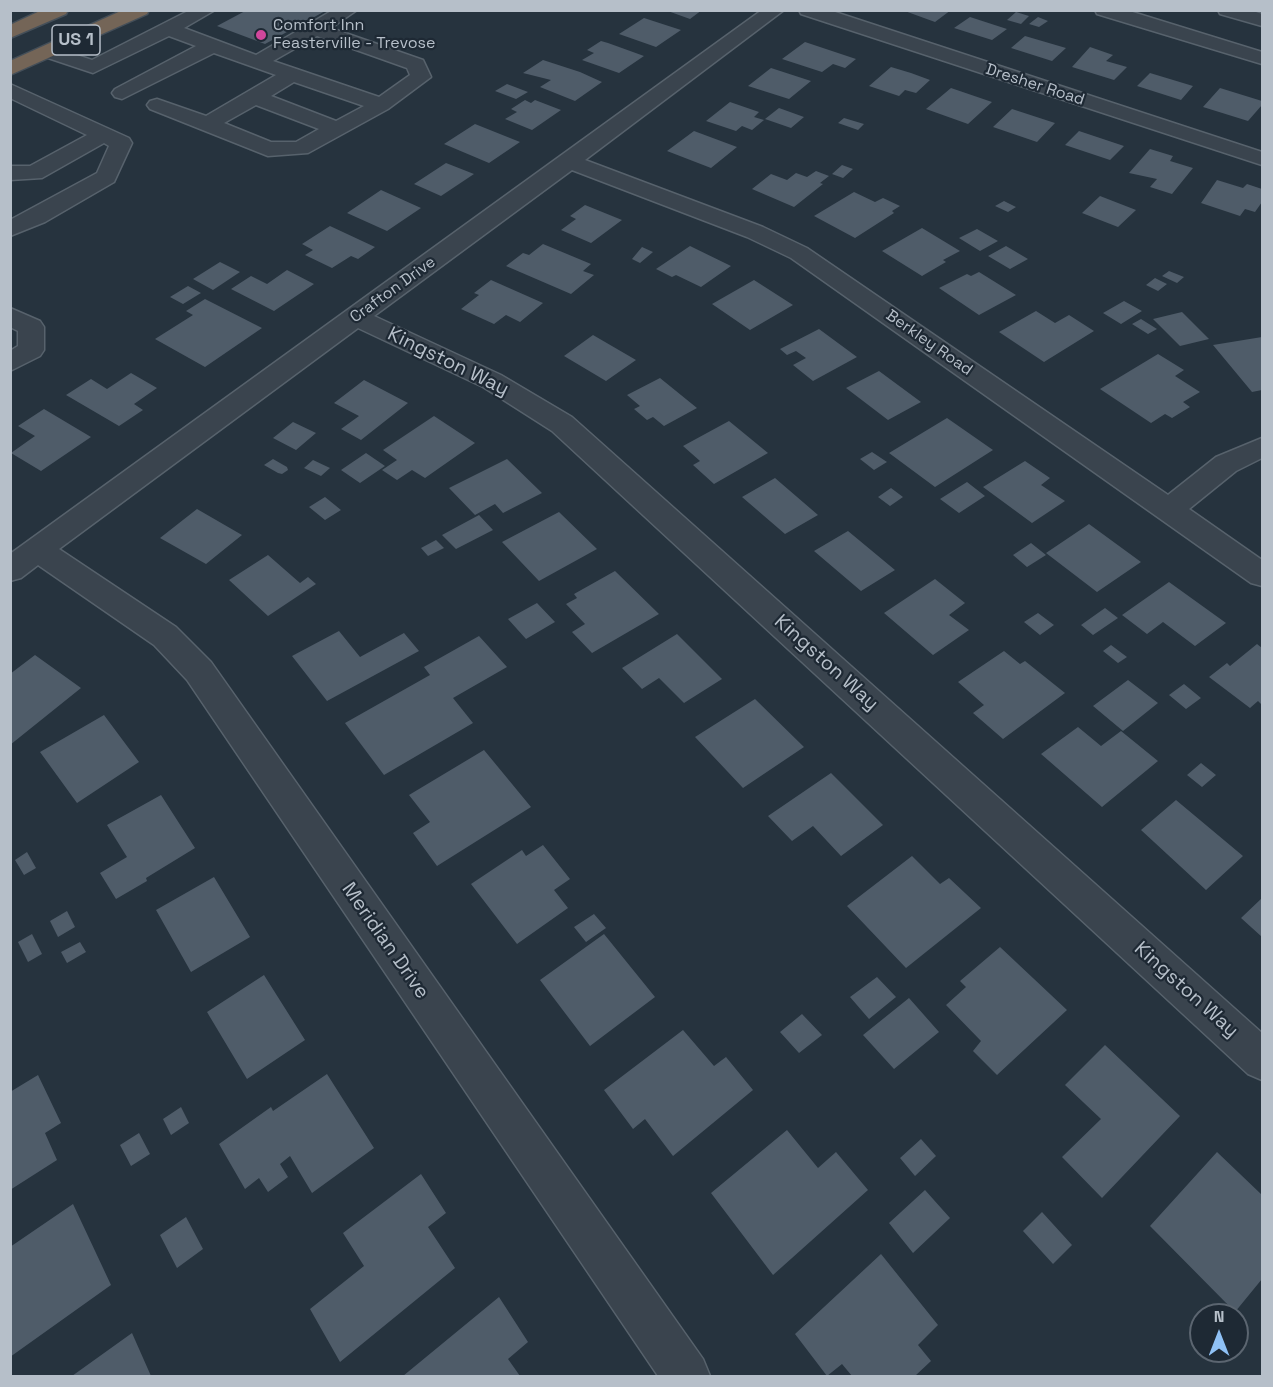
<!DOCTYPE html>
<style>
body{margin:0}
#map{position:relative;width:1273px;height:1387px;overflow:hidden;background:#26333e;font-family:"Space Grotesk",sans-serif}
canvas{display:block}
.frame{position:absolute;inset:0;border:12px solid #b6bfc9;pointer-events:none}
.north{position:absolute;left:1189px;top:1303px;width:60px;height:60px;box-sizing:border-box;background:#1e2934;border:2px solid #5b6570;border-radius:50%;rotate:0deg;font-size:16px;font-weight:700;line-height:24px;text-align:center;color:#b6bfc9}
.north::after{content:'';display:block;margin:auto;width:21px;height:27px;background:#8fc1f5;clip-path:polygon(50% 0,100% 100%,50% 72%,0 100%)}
</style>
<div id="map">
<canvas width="1273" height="1387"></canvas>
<div class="frame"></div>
<div class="north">N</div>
</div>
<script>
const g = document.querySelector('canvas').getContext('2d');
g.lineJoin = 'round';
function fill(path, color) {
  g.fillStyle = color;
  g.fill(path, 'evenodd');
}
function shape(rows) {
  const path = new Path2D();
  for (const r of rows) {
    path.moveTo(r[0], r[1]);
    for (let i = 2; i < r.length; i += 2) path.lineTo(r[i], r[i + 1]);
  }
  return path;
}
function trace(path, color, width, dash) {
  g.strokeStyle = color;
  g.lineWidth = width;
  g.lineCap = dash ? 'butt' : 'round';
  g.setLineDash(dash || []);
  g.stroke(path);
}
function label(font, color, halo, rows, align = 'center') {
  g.font = font + ' "Space Grotesk",sans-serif';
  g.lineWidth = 4.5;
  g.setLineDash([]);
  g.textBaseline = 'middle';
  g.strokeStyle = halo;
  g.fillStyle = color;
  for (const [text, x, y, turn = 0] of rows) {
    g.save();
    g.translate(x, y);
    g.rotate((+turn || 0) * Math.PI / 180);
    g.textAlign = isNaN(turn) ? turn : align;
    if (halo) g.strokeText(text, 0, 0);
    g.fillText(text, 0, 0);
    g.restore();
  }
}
const building = shape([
 [247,10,327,10,265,44,217,26],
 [665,10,702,10,690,19],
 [902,10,951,10,935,22],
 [1016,12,1029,16,1021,24,1007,20],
 [970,17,1007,29,992,40,954,28],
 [1038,17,1048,21,1039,27,1029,24],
 [644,18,681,30,656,47,619,34],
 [1025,36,1066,48,1052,61,1011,48],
 [601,41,608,43,644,56,619,73,582,60,594,53,587,50],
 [805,42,856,59,845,68,833,64,822,72,782,59],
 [1090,47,1113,55,1106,61,1127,67,1114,80,1072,67],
 [543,60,580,72,602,82,575,101,540,87,551,80,523,73],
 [891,67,911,73,930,80,916,93,905,90,899,96,869,86],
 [771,68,811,81,789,99,748,86],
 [1150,73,1193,86,1181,100,1137,86],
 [507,84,528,92,516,99,495,91],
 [951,88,992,102,968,124,926,109],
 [1220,88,1262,101,1262,105,1248,121,1203,107],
 [525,100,531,103,535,100,561,110,532,130,505,119,517,112,511,109],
 [730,102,759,112,754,117,764,120,752,130,742,126,736,131,706,121],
 [779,108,804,117,791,128,765,119],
 [1012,109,1055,123,1037,142,993,127],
 [844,118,864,124,858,130,838,123],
 [475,124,520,142,489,163,444,144],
 [694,131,737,147,711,168,667,151],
 [1079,131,1124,146,1110,160,1065,145],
 [1150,149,1173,156,1170,161,1193,168,1172,194,1150,187,1157,179,1129,173],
 [446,163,474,174,441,196,414,184],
 [842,165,853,169,843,178,832,174],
 [816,171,829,176,820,183,823,184,794,207,752,189,771,174,787,180,796,173,807,177],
 [1217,180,1243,188,1247,184,1262,189,1262,202,1255,212,1245,209,1240,216,1201,203],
 [381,190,421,208,387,231,347,213],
 [854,192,875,202,883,198,900,206,892,211,894,213,855,238,814,216],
 [1100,196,1136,210,1118,227,1082,213],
 [1004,201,1016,207,1008,212,995,206],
 [585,205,622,220,591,243,561,230,576,219,570,216],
 [330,226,375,247,358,259,351,256,332,268,305,255,313,250,302,244],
 [922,228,960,251,943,260,946,262,922,276,882,251],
 [977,229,998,241,980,251,959,238],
 [543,244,591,264,583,271,594,275,571,294,506,266,523,253,529,255],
 [690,246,731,266,701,287,676,275,672,277,656,269],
 [1006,246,1028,259,1010,269,988,256],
 [642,247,653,252,640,263,632,259],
 [220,262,240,272,213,290,193,279],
 [287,270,314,284,274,311,231,289,251,276,267,284],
 [1169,271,1184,277,1177,283,1162,276],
 [979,272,1016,295,979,315,939,288,967,274,971,276],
 [1155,278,1167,284,1158,291,1146,285],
 [491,280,543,303,520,322,506,315,494,324,461,309,479,295,474,293],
 [754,280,793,305,750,330,712,304],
 [188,286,201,293,183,304,170,297],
 [205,299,262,328,205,367,155,339,193,315,186,311],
 [1124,301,1142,311,1121,324,1103,313],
 [1036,311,1055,323,1069,315,1094,331,1044,362,999,332],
 [1182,312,1209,339,1180,346,1153,319],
 [1141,319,1157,329,1148,334,1132,324],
 [819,329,857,357,813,381,793,365,806,358,796,351,787,355,780,349],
 [593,335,636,360,606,381,564,356],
 [1262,337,1262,390,1252,392,1213,345],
 [1158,354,1184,370,1175,376,1200,392,1183,402,1190,407,1172,418,1165,414,1151,423,1100,389],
 [879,371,921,402,888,420,846,388],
 [131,373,157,388,134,404,143,410,119,426,66,395,91,379,107,389],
 [660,378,697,408,664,426,653,417,647,420,634,409,640,406,627,395],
 [364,380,408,403,361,440,341,429,359,416,334,403],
 [44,409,91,437,41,471,11,453,35,436,18,426],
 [434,416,475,443,425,478,412,470,397,480,382,470,397,460,383,450],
 [947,418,993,450,935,487,889,453],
 [729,421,768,453,714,484,693,465,700,461,683,446],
 [293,422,316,433,296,450,273,438],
 [872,452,887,462,874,470,860,459],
 [366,453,385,466,360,483,341,470],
 [273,459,287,467,288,470,282,474,278,473,264,465],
 [507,459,542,493,503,513,495,504,475,515,449,488],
 [313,460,330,468,321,476,304,468],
 [1025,461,1050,478,1041,485,1065,501,1032,523,983,487],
 [775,478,818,515,785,534,742,497],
 [967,482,985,496,959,513,940,499],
 [891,488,903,497,890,506,878,497],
 [325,497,341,510,325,520,309,507],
 [197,509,242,535,206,564,160,538],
 [559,512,597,549,539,581,502,542],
 [479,515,493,530,456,549,442,535],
 [1089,524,1141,562,1097,592,1046,553],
 [848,531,895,570,861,591,814,551],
 [436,540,444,548,428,556,421,548],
 [1031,543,1046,555,1027,567,1013,555],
 [268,555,300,583,308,577,316,584,268,616,229,580],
 [615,571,659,614,592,653,572,632,585,624,566,604,577,598,574,594],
 [935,579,965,603,949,615,969,630,933,655,884,613],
 [1169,582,1226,623,1195,646,1163,622,1147,634,1122,615],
 [537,603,555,622,526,639,508,619],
 [1105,608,1118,618,1093,635,1081,625],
 [1038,613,1054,625,1040,635,1024,622],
 [339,631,360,657,404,633,419,651,327,701,292,656],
 [677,634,722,679,684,703,659,678,642,689,622,668],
 [479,636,507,667,453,698,473,723,384,775,345,723,430,675,424,667],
 [1257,644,1262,648,1262,705,1258,701,1250,708,1209,677,1227,663,1230,666],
 [1111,645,1127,657,1118,663,1103,651],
 [1004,651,1020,664,1025,661,1065,693,1003,739,973,713,984,705,958,682],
 [35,655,81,688,10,745,10,674],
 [1128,680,1158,703,1123,731,1093,706],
 [1184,684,1201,698,1186,709,1169,695],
 [755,699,804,747,743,788,695,737],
 [104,715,139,762,77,803,40,752],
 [1078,727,1101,746,1121,731,1158,761,1102,807,1041,754],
 [484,750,531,807,437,866,413,833,430,822,409,795],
 [1201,763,1216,775,1202,787,1187,775],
 [831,773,883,825,841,856,813,826,792,841,768,816],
 [161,795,195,848,146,878,147,881,116,899,100,873,127,857,107,825],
 [1176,800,1243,856,1206,890,1141,830],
 [543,845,570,879,554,890,568,908,517,944,471,884,522,850,526,856],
 [27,852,36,868,24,875,15,860],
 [912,856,940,884,949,878,981,908,906,968,847,906],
 [214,877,250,937,191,972,156,910],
 [1262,898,1262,937,1241,918],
 [67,911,75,927,58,937,50,921],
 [594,914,606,928,586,942,574,927],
 [32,934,42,954,28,962,18,942],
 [604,934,655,997,590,1046,540,980],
 [80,942,86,952,67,963,61,952],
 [1000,947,1067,1010,997,1075,973,1051,981,1041,946,1005,966,987,960,981],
 [264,975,305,1040,247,1079,207,1012],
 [877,977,896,997,869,1019,850,997],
 [909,998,939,1032,894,1069,863,1035],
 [802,1014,822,1035,799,1053,780,1032],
 [683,1030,714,1066,726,1057,753,1090,673,1156,645,1119,633,1129,604,1090],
 [1105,1045,1180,1116,1102,1198,1062,1157,1101,1119,1065,1085],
 [327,1074,374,1148,312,1193,290,1156,280,1164,288,1177,268,1192,259,1178,245,1189,219,1144,271,1107,273,1111],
 [38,1075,61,1123,45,1133,57,1160,10,1190,10,1092],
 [181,1107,189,1123,171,1135,163,1119],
 [787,1130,818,1168,836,1152,868,1190,773,1275,711,1193],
 [139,1133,150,1154,131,1166,120,1145],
 [921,1139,936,1156,915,1176,900,1158],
 [1217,1152,1262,1195,1262,1279,1235,1312,1150,1226],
 [421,1174,446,1213,428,1227,455,1268,340,1362,310,1309,364,1266,343,1233],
 [925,1190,950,1218,913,1253,889,1223],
 [73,1204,111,1285,10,1357,10,1247],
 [1042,1212,1072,1245,1053,1264,1023,1231],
 [186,1217,203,1249,177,1268,160,1235],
 [881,1254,938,1325,918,1345,931,1361,915,1376,852,1376,842,1364,827,1376,795,1334],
 [499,1297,528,1342,508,1359,520,1376,403,1376],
 [132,1333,151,1376,72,1376]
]);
const minor = shape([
 [190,10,215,10,184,28,256,55,333,10,357,10,331,28,423,60,431,77,388,109,308,153,268,156,150,109,147,105,150,101,157,99,206,116,276,75,214,53,122,99,115,97,112,93,115,89,196,46,169,36,93,73,42,56,39,52,42,48,49,46,92,60,190,10],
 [317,36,407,68,410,75,379,97,273,61,317,36],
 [294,82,364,106,336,121,271,96,294,82],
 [256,105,319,129,296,142,271,142,224,123,256,105],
 [762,10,784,10,585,160,763,227,807,248,1168,495,1216,457,1262,438,1262,458,1236,471,1189,509,1262,560,1262,586,1251,583,791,258,747,237,572,170,374,316,501,375,572,417,1262,1033,1262,1080,1248,1074,552,431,483,387,358,328,59,549,176,627,211,662,703,1359,710,1376,658,1376,187,680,154,645,38,565,21,578,10,581,10,554,762,10],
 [799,10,829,10,1262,152,1262,165,801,14,799,10],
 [1095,10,1126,10,1262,52,1262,64,1097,14,1095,10],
 [1218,10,1250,10,1262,14,1262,26,1220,14,1218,10],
 [10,84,129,138,132,143,114,182,45,222,10,236,10,220,97,173,109,146,104,143,42,178,10,180,10,166,30,166,87,135,10,98,10,84],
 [10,308,40,321,44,327,44,350,40,356,10,371,10,351,18,346,18,331,10,327,10,308]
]);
const highway = shape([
 [42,10,68,10,66,14,10,38,10,25,42,10],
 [123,10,149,10,147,14,10,75,10,61,123,10]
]);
const markers = [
 [261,35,6,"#d1479c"]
];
const farPoinames = [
 ["Comfort Inn",273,26],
 ["Feasterville - Trevose",273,44]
];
const farStreetnames = [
 ["Dresher Road",1035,85,18],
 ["Crafton Drive",393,290,-36],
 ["Berkley Road",929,343,35]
];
const shields = [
 [76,40,48]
];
const shieldNames = [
 ["US 1",76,40]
];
const streetNames = [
 ["Kingston Way",448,362,26],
 ["Kingston Way",826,663,42],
 ["Meridian Drive",385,941,55],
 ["Kingston Way",1186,990,42]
];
fill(building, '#4f5c69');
trace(minor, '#57626c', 3);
trace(highway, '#444f59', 3);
fill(minor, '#3a444e');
fill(highway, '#746557');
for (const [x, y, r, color] of markers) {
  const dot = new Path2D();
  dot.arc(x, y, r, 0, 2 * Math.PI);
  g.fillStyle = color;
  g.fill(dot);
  trace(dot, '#1e2934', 2);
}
label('16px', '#b6bfc9', '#1e2934', farPoinames, 'left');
label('16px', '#b6bfc9', '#1e2934', farStreetnames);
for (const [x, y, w] of shields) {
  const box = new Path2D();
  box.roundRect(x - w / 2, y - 15, w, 30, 4.5);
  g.fillStyle = '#1e2934';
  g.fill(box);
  trace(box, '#b6bfc9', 1.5);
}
label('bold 18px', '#b6bfc9', null, shieldNames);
label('20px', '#b6bfc9', '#1e2934', streetNames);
</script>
